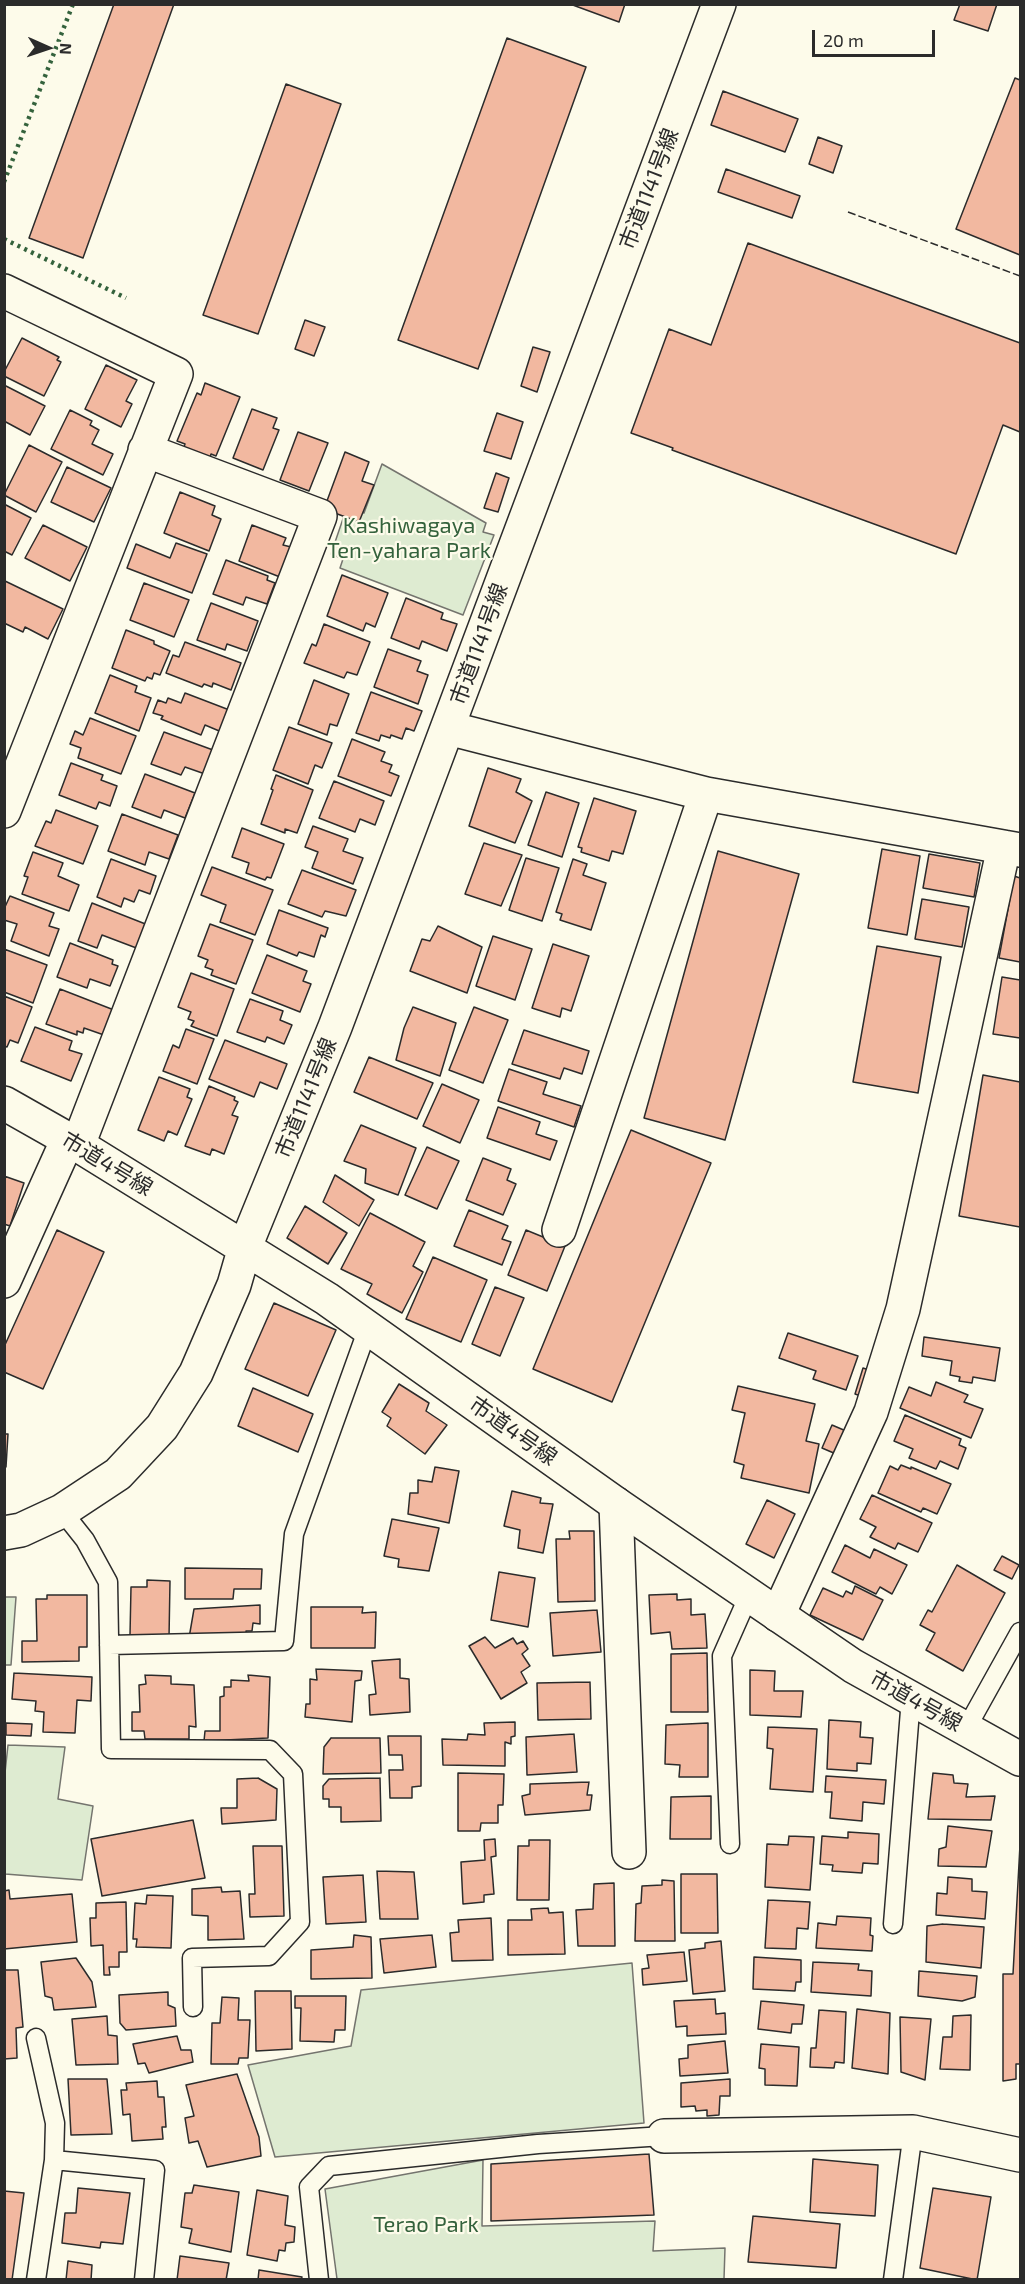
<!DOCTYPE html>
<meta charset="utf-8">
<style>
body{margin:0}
#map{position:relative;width:1025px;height:2284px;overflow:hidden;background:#fdfbea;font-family:"Exo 2",sans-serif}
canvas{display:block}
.frame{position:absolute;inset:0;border:6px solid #2b2b2b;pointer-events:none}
.north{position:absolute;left:18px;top:18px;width:60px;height:60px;-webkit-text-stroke:4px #fdfbea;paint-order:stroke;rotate:93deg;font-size:16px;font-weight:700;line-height:24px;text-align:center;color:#2b2b2b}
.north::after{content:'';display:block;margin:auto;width:21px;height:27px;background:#2b2b2b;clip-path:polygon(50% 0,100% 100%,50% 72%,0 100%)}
.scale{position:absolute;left:812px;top:30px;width:123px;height:27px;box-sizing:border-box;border:3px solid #2b2b2b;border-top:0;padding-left:8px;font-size:18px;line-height:21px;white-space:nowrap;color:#2b2b2b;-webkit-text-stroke:4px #fdfbea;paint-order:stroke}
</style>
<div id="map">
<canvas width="1025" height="2284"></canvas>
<div class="frame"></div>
<div class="north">N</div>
<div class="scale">20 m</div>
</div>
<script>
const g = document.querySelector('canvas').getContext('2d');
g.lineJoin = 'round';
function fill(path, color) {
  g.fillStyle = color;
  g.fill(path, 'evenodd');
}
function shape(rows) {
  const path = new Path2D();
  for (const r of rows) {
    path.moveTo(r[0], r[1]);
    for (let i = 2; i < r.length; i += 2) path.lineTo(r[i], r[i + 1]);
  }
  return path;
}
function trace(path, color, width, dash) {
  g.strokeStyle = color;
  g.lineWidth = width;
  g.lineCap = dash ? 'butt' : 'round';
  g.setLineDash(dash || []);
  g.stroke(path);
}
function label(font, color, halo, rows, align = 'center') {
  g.font = font + ' "Exo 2","Noto Sans JP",sans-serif';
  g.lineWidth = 4.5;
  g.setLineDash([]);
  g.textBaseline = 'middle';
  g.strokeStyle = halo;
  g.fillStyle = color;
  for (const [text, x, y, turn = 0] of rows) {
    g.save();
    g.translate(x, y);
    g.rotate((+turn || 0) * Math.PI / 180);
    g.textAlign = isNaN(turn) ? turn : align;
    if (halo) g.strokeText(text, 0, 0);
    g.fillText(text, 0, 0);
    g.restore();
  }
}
const green = shape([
 [382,464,486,523,483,532,494,535,463,615,340,568,343,559,331,554,347,507,364,513,382,464],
 [5,1597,16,1597,11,1665,5,1665,5,1597],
 [8,1745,65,1747,58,1799,93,1806,82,1880,5,1874,4,1782,8,1745],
 [632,1963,644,2123,275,2157,248,2065,351,2046,361,1990,632,1963],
 [483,2160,482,2226,655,2221,653,2251,725,2248,724,2279,337,2279,325,2189,483,2160]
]);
const building = shape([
 [114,4,174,4,83,258,29,238,114,4],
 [570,4,625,4,619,22,570,4],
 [960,4,997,4,988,31,954,20,960,4],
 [507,38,586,67,478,369,398,340,507,38],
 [1015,78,1020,80,1020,255,956,229,1015,78],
 [286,84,341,104,258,334,203,315,286,84],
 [723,91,798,119,785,152,711,125,723,91],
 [818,137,842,146,833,173,809,164,818,137],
 [726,169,800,196,792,218,718,192,726,169],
 [748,243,1020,343,1020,432,1003,425,956,554,672,450,673,448,631,433,669,329,711,345,748,243],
 [305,320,325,327,314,356,295,349,305,320],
 [22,338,59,357,57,360,61,362,44,396,4,376,4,372,22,338],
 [533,347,550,352,537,392,521,386,533,347],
 [106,365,137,380,126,401,132,404,121,427,85,409,106,365],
 [205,383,240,397,216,456,211,454,208,464,182,453,185,444,177,441,197,393,201,395,205,383],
 [4,385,45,406,30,435,4,421,4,385],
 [252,409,277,418,273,428,279,430,263,470,233,458,252,409],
 [70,410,92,421,90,425,99,430,92,444,113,454,103,475,51,449,70,410],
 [497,413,523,422,511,459,484,451,497,413],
 [298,432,328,443,309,491,280,480,298,432],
 [29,445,62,462,36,512,4,495,29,445],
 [345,452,369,462,362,481,374,485,359,522,324,509,345,452],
 [67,467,111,488,94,522,51,502,67,467],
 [496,473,509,478,498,512,484,508,496,473],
 [180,492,215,506,212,515,221,519,209,551,164,533,180,492],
 [4,504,31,518,12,555,4,551,4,504],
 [43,525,87,547,70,581,25,558,43,525],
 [252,525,286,538,283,545,291,547,280,577,239,561,252,525],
 [176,543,207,554,192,593,127,568,136,544,170,558,176,543],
 [226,560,268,576,267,580,275,583,267,604,246,597,243,605,213,594,226,560],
 [342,575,388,593,375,627,366,623,363,631,327,616,342,575],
 [5,581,63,609,48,639,25,627,23,632,4,623,5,581],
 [144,583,189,600,174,637,130,620,144,583],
 [406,598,443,613,441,619,457,624,447,651,422,641,419,649,391,638,406,598],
 [211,603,258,621,247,651,227,644,225,650,197,640,211,603],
 [324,624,370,642,357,675,347,672,344,678,304,663,312,644,316,646,324,624],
 [126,630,154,641,154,644,170,651,160,675,154,673,152,679,147,677,145,681,112,668,126,630],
 [185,642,241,663,231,690,213,683,212,687,204,684,202,687,166,673,173,655,179,657,185,642],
 [388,649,421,661,417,671,428,675,418,704,374,687,388,649],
 [110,675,137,686,135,692,151,698,139,731,95,713,110,675],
 [314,680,349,694,337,726,330,724,327,735,298,724,314,680],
 [371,692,422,711,414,731,406,728,402,739,391,735,390,738,381,735,379,741,356,733,371,692],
 [185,693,232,711,224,733,205,725,201,735,161,719,163,716,153,713,158,700,166,703,168,698,181,703,185,693],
 [90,718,136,736,121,774,78,758,81,748,70,744,75,731,83,735,90,718],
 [289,727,332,743,322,768,315,765,308,784,273,770,289,727],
 [164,732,213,750,205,774,185,767,181,775,151,764,164,732],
 [352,739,385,752,381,761,392,765,389,772,399,776,391,796,338,776,352,739],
 [71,763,103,775,101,780,117,786,110,806,99,802,96,809,59,795,71,763],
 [488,768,521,779,516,792,532,801,515,843,469,826,488,768],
 [145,774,195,793,185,818,164,810,161,818,132,807,145,774],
 [276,775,313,790,297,833,285,829,285,833,261,824,273,790,271,789,276,775],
 [334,781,384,801,375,825,360,819,355,832,319,818,334,781],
 [546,792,579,803,562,857,528,845,546,792],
 [594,798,636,811,623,854,612,851,609,861,581,852,582,848,578,847,594,798],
 [56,810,98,826,83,864,35,846,46,821,51,823,56,810],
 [122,814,178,835,169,859,149,852,145,865,108,851,122,814],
 [313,826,348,839,343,851,363,858,353,884,312,868,318,852,305,847,313,826],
 [242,828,284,844,271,878,267,877,265,880,246,873,249,863,232,857,242,828],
 [484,843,522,855,501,906,465,894,484,843],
 [882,849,920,856,907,935,868,928,882,849],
 [718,851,799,874,725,1140,644,1118,718,851],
 [33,852,63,863,58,876,79,885,69,911,22,894,28,877,24,876,33,852],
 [929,854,980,863,974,897,923,888,929,854],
 [526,858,559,868,542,921,509,910,526,858],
 [111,859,156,876,150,894,139,890,134,902,124,898,121,907,97,897,111,859],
 [573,859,587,864,583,875,606,883,591,930,560,920,562,914,556,912,573,859],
 [212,867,273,890,255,935,220,922,226,905,201,895,212,867],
 [302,870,356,890,346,916,325,911,322,917,288,904,302,870],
 [1014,876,1020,878,1020,962,999,958,1014,876],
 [10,896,54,913,49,926,59,929,49,956,11,941,17,924,4,920,4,909,10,896],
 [922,899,969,907,962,947,915,939,922,899],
 [92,903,148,925,139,949,102,935,97,948,78,941,92,903],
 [279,910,328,928,325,937,321,935,314,957,299,952,297,956,267,944,279,910],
 [210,924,253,940,236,984,211,975,213,970,205,967,208,960,198,956,210,924],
 [438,926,482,947,467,993,410,971,422,939,430,941,438,926],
 [493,936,532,949,515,1000,476,986,493,936],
 [70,943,113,960,112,964,118,966,110,986,90,979,87,988,57,977,70,943],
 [553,944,589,956,571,1011,562,1008,560,1017,532,1008,553,944],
 [877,946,941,957,918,1093,853,1082,877,946],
 [4,949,47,965,33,1003,4,992,4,949],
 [267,955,307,971,303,981,311,984,300,1012,252,993,267,955],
 [191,973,234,989,217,1036,191,1026,194,1021,188,1019,191,1012,178,1007,191,973],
 [1002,977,1020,980,1020,1038,993,1034,1002,977],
 [60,989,114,1010,104,1035,84,1028,83,1033,77,1031,77,1035,46,1024,60,989],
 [4,996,32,1007,18,1043,10,1040,7,1047,4,1046,4,996],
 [250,999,283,1011,280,1020,292,1025,284,1044,267,1037,265,1042,237,1032,250,999],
 [413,1007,456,1023,440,1076,396,1060,404,1028,413,1007],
 [474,1007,508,1020,483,1083,449,1070,474,1007],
 [35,1027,72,1041,69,1050,82,1054,71,1081,21,1061,35,1027],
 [186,1029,214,1039,197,1084,163,1071,173,1045,179,1048,186,1029],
 [524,1030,589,1051,582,1074,564,1068,560,1079,512,1064,524,1030],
 [225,1040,287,1064,277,1089,260,1082,254,1097,209,1079,225,1040],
 [369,1057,433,1083,417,1119,354,1092,369,1057],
 [509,1069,547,1082,543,1094,581,1106,574,1127,498,1101,509,1069],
 [983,1075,1020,1082,1020,1227,959,1216,983,1075],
 [159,1077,190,1089,187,1097,192,1099,177,1135,168,1131,164,1141,138,1130,159,1077],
 [442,1084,479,1100,460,1143,423,1126,442,1084],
 [209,1086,235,1097,234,1100,238,1102,232,1115,238,1117,224,1154,212,1149,210,1155,185,1146,209,1086],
 [498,1107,540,1122,536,1134,557,1141,550,1160,487,1138,498,1107],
 [361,1125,416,1148,398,1195,365,1183,366,1169,344,1161,361,1125],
 [631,1130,711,1163,612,1402,533,1369,631,1130],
 [427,1147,459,1161,437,1209,405,1195,427,1147],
 [483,1158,511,1169,507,1180,516,1184,503,1215,466,1200,483,1158],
 [335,1175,374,1200,359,1226,323,1202,335,1175],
 [4,1176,24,1183,10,1226,4,1224,4,1176],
 [305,1206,347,1233,328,1264,287,1238,305,1206],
 [469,1210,508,1226,502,1239,511,1242,502,1265,454,1246,469,1210],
 [370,1213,425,1242,413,1266,423,1272,402,1313,367,1294,372,1284,341,1269,370,1213],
 [57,1230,104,1252,43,1389,4,1372,4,1347,57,1230],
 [526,1230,565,1246,547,1291,508,1275,526,1230],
 [433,1257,487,1280,461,1342,406,1319,433,1257],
 [495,1287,524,1298,500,1356,472,1344,495,1287],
 [274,1303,336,1330,308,1396,245,1369,274,1303],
 [788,1333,858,1356,846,1390,813,1379,816,1371,779,1358,788,1333],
 [924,1337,1000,1348,995,1381,973,1377,972,1383,959,1381,960,1377,950,1375,952,1361,922,1356,924,1337],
 [863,1368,875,1372,867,1398,855,1394,863,1368],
 [936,1382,968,1395,964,1402,983,1409,971,1438,900,1408,909,1387,931,1396,936,1382],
 [399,1384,429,1403,426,1411,447,1425,425,1454,387,1426,391,1418,382,1412,399,1384],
 [738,1386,815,1404,806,1441,819,1444,809,1493,741,1478,744,1465,734,1462,745,1413,732,1410,738,1386],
 [253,1388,313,1414,298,1452,238,1426,253,1388],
 [905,1415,961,1439,959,1445,966,1448,958,1469,940,1461,936,1469,909,1458,913,1449,894,1441,905,1415],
 [832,1425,846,1431,836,1454,822,1448,832,1425],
 [4,1434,8,1434,6,1467,4,1467,4,1434],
 [901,1465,911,1469,911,1467,951,1484,937,1514,923,1508,921,1512,878,1493,890,1466,898,1470,901,1465],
 [435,1467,459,1471,449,1523,408,1514,410,1493,418,1493,418,1480,432,1482,435,1467],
 [512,1491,541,1498,540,1503,553,1504,543,1553,518,1548,520,1530,504,1526,512,1491],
 [872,1495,932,1523,918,1552,898,1543,895,1549,870,1537,876,1527,860,1519,872,1495],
 [767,1500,795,1514,774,1558,746,1544,767,1500],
 [392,1519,439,1528,429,1571,398,1567,399,1559,384,1556,392,1519],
 [569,1531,594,1531,595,1601,558,1602,556,1539,570,1539,569,1531],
 [845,1545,870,1558,874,1549,907,1565,892,1594,880,1587,876,1594,832,1572,845,1545],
 [1002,1556,1019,1565,1012,1579,994,1570,1002,1556],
 [957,1565,1005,1593,963,1671,926,1650,935,1633,920,1625,928,1610,932,1612,957,1565],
 [185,1568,262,1569,261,1589,234,1589,233,1599,185,1599,185,1568],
 [499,1572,535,1578,528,1627,491,1620,499,1572],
 [147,1580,170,1581,169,1638,130,1635,131,1587,147,1587,147,1580],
 [855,1586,883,1600,863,1640,810,1615,823,1588,843,1597,846,1591,852,1594,855,1586],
 [677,1594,677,1600,691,1599,691,1615,705,1614,707,1648,672,1649,670,1632,651,1634,649,1595,677,1594],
 [47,1595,87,1595,87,1647,79,1647,79,1661,22,1662,22,1641,37,1641,36,1599,47,1599,47,1595],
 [260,1605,260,1624,253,1623,252,1631,246,1631,247,1636,189,1638,194,1609,260,1605],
 [311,1607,363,1607,362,1613,376,1612,375,1648,311,1648,311,1607],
 [597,1610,601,1652,553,1656,550,1613,597,1610],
 [485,1637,495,1648,513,1638,517,1644,523,1641,528,1649,522,1654,530,1666,521,1672,527,1683,501,1699,469,1646,485,1637],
 [707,1653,708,1712,671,1712,671,1654,707,1653],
 [400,1659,400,1678,409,1679,410,1712,370,1715,369,1695,376,1694,372,1661,400,1659],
 [316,1669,362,1671,361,1680,355,1681,352,1722,305,1717,306,1704,310,1704,310,1679,317,1680,316,1669],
 [750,1670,775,1671,774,1691,803,1691,801,1717,750,1715,750,1670],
 [14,1673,92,1677,91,1701,77,1700,75,1733,43,1732,44,1712,35,1711,36,1701,12,1699,14,1673],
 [145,1675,171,1676,171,1684,194,1685,196,1727,189,1726,189,1739,145,1739,144,1731,132,1731,132,1712,140,1712,139,1685,146,1684,145,1675],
 [248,1675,270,1677,268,1738,204,1741,205,1731,220,1731,220,1697,224,1696,224,1687,231,1687,231,1680,249,1681,248,1675],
 [590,1682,591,1719,538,1720,537,1683,590,1682],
 [829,1720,861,1722,860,1737,873,1738,871,1764,857,1763,857,1771,827,1769,829,1720],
 [515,1722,515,1736,511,1737,511,1744,505,1742,505,1766,443,1765,442,1739,467,1740,468,1734,485,1735,484,1723,515,1722],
 [6,1723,32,1724,31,1736,6,1735,6,1723],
 [708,1723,708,1777,679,1777,680,1765,665,1764,666,1725,708,1723],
 [768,1727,817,1729,813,1792,770,1789,773,1749,767,1748,768,1727],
 [574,1734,577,1772,527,1775,526,1737,574,1734],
 [388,1736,421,1736,421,1786,412,1787,412,1798,390,1798,389,1770,403,1770,402,1755,389,1755,388,1736],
 [331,1738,380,1738,381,1773,323,1774,324,1747,331,1738],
 [458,1773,504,1774,503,1805,498,1805,498,1823,481,1823,480,1831,458,1831,458,1773],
 [933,1773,953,1775,954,1783,968,1784,966,1797,995,1796,991,1820,928,1819,933,1773],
 [826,1776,886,1780,884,1804,863,1802,862,1821,830,1818,832,1792,825,1792,826,1776],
 [258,1778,277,1789,276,1820,222,1824,221,1808,237,1808,237,1779,258,1778],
 [380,1778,381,1821,341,1822,341,1807,329,1807,329,1799,323,1799,323,1786,329,1779,380,1778],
 [589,1782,587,1795,592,1795,590,1810,525,1815,522,1796,530,1794,530,1784,589,1782],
 [711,1796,711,1839,670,1839,671,1797,711,1796],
 [193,1820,205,1878,102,1896,91,1839,193,1820],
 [948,1826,992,1831,986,1867,938,1866,939,1849,946,1847,948,1826],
 [848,1832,879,1834,878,1864,863,1863,862,1873,832,1871,833,1865,820,1864,822,1836,848,1838,848,1832],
 [789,1836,814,1837,810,1890,765,1887,767,1844,788,1845,789,1836],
 [495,1839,496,1856,491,1857,494,1894,484,1895,484,1902,463,1904,461,1862,485,1860,484,1840,495,1839],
 [529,1840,550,1840,549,1900,517,1900,518,1846,529,1846,529,1840],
 [1020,1845,1020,2064,1016,2064,1016,2079,1003,2081,1003,1974,1013,1974,1020,1845],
 [253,1846,282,1846,284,1916,250,1917,249,1894,255,1894,253,1846],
 [377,1871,414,1872,418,1919,380,1919,377,1871],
 [681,1874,717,1874,718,1933,681,1933,681,1874],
 [363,1875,366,1922,326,1924,323,1877,363,1875],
 [948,1877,972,1879,972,1891,987,1892,985,1919,936,1915,937,1893,947,1894,948,1877],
 [662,1880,674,1881,675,1941,635,1941,636,1904,641,1903,642,1886,662,1885,662,1880],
 [614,1883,615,1946,578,1946,576,1910,593,1909,594,1884,614,1883],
 [221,1887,222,1892,240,1891,244,1939,208,1940,208,1916,192,1915,192,1889,221,1887],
 [9,1890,10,1899,72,1894,77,1942,4,1949,4,1891,9,1890],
 [147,1895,173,1896,171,1948,136,1947,137,1939,133,1939,135,1903,146,1904,147,1895],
 [768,1900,810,1902,808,1929,797,1928,796,1949,765,1948,768,1900],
 [126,1902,127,1952,119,1952,119,1967,109,1967,110,1975,104,1975,103,1945,91,1946,90,1918,96,1918,96,1903,126,1902],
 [548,1908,549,1913,563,1912,565,1954,508,1955,508,1920,532,1920,531,1909,548,1908],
 [837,1916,871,1918,870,1935,873,1936,872,1951,816,1948,818,1923,836,1925,837,1916],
 [491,1918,493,1960,452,1961,450,1933,459,1932,458,1920,491,1918],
 [943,1924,984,1927,981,1968,926,1962,927,1926,943,1924],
 [354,1935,371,1937,372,1978,311,1979,311,1950,353,1947,354,1935],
 [432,1935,436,1967,384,1973,380,1939,432,1935],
 [721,1941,725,1991,693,1994,689,1950,705,1948,705,1943,721,1941],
 [684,1952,687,1981,643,1985,642,1969,649,1968,647,1955,684,1952],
 [754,1957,801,1960,801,1982,796,1982,795,1991,753,1989,754,1957],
 [76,1958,92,1982,96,2007,54,2010,52,1998,45,1996,41,1962,76,1958],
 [813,1962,859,1964,858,1970,872,1971,871,1996,811,1992,813,1962],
 [4,1970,18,1970,23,2027,16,2028,17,2058,4,2059,4,1970],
 [919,1971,977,1976,975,1997,962,2001,918,1996,919,1971],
 [255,1991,291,1991,292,2049,256,2051,255,1991],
 [168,1992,168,2005,175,2008,176,2026,126,2030,120,2023,119,1995,168,1992],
 [295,1996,346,1996,345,2030,335,2030,334,2042,300,2041,301,2008,295,2008,295,1996],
 [222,1997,239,1998,238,2020,250,2020,248,2058,239,2058,238,2064,211,2064,212,2023,220,2023,222,1997],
 [715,1999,716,2014,725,2013,726,2034,687,2036,687,2026,676,2027,674,2001,715,1999],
 [761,2001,804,2005,802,2024,792,2024,791,2033,758,2029,761,2001],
 [857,2009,890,2013,888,2074,852,2068,857,2009],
 [819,2010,846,2012,844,2063,835,2062,834,2068,810,2067,811,2048,816,2048,819,2010],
 [971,2015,970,2070,940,2069,943,2037,952,2037,953,2016,971,2015],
 [107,2016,108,2035,117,2036,118,2064,76,2065,72,2019,107,2016],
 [900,2017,931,2019,925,2080,901,2072,900,2017],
 [177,2036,181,2050,191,2050,193,2062,149,2073,145,2063,138,2064,133,2044,177,2036],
 [725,2041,728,2073,680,2076,679,2059,688,2058,688,2045,725,2041],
 [761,2044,799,2047,797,2086,765,2085,765,2069,759,2068,761,2044],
 [237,2074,259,2137,261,2156,207,2167,198,2141,189,2143,185,2118,194,2116,186,2085,237,2074],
 [68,2079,107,2079,112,2134,71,2135,68,2079],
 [730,2079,730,2096,720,2096,719,2115,707,2116,707,2110,696,2111,695,2106,681,2107,681,2083,730,2079],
 [157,2081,158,2097,164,2097,166,2127,162,2127,163,2139,132,2141,130,2114,123,2115,121,2090,127,2090,126,2083,157,2081],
 [649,2154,654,2215,491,2221,491,2164,649,2154],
 [813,2159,878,2165,875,2216,810,2212,813,2159],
 [194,2185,239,2192,231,2252,189,2243,192,2229,181,2227,185,2193,192,2193,194,2185],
 [78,2188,130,2193,123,2244,101,2242,100,2248,62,2243,65,2213,76,2213,78,2188],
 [933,2188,991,2197,977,2280,920,2268,933,2188],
 [257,2190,288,2196,285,2225,295,2227,294,2242,286,2243,285,2251,279,2250,277,2261,247,2255,257,2190],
 [4,2191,24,2193,12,2280,4,2280,4,2191],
 [753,2216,840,2224,836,2268,748,2262,753,2216],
 [180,2256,229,2263,226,2280,177,2280,180,2256],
 [68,2261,92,2265,91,2280,66,2280,68,2261],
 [259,2270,302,2277,301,2280,258,2280,259,2270]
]);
const lane = shape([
 [62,1511,85,1540,108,1582,111,1749,270,1750,293,1774,300,1922,269,1956,192,1958,193,2007],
 [109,1645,284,1641,294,1534,368,1328],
 [966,1729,1020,1632],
 [730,1844,722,1656,749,1595],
 [893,1924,911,1698],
 [36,2038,55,2123,54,2160],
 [36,2280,54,2160,155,2170,144,2280],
 [319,2280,309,2187,329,2166,538,2144,664,2136],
 [893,2280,913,2132]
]);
const street = shape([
 [4,291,176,374,4,811],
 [448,728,706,794,1020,850],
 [78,1145,320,516,145,450],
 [559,1230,706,794],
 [4,1281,68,1139],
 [616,1504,629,1852],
 [778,1615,871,1412,903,1309,1004,847],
 [664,2136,913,2132,1020,2155]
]);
const secondary = shape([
 [4,1103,78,1145,327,1299,616,1504,853,1666,1020,1759],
 [4,1533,21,1530,62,1511,118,1474,162,1427,196,1373,234,1285,245,1247,335,1027,719,4]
]);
const hedge = shape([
 [4,182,73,4],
 [4,239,126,298]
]);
const fence = shape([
 [848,212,1020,276]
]);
const streetNames = [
 ["市道1141号線",649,189,-69],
 ["市道1141号線",479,644,-70],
 ["市道1141号線",306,1098,-68],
 ["市道4号線",107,1164,31],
 ["市道4号線",513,1431,35],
 ["市道4号線",916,1701,29]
];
const parkNames = [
 ["Kashiwagaya",409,526],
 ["Ten-yahara Park",409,551],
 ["Terao Park",426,2225]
];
fill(green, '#deebd1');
trace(green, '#74746e', 1.5);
fill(building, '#f2b8a0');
trace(building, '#2b2b2b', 1.5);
trace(lane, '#2b2b2b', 21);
trace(street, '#2b2b2b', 36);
trace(secondary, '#2b2b2b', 36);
trace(lane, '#fdfbea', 18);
trace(street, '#fdfbea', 33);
trace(secondary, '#fdfbea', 33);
trace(hedge, '#34623c', 4.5, [3, 4.5]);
trace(fence, '#2b2b2b', 1.5, [8, 3]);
label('22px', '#2b2b2b', '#fdfbea', streetNames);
label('22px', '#34623c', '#fdfbea', parkNames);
</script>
